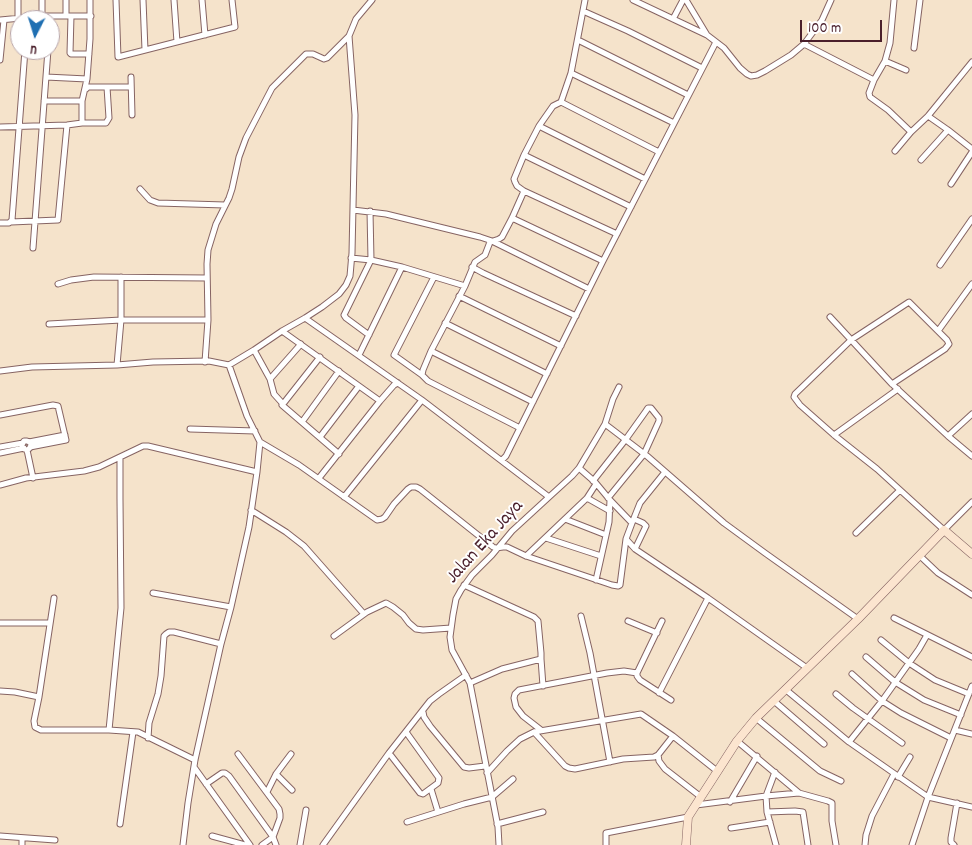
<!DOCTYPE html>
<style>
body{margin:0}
#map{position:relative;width:972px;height:845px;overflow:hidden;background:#f5e3cb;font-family:Dekko,sans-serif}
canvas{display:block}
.north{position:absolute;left:10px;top:10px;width:50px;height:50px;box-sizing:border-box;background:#fff;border:1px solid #b7a5aa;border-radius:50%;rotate:185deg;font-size:14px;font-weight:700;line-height:20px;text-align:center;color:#4a1f2b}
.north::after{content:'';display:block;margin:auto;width:18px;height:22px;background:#1f6fb2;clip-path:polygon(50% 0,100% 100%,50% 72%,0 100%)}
.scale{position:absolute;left:800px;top:20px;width:82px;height:22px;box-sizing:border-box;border:2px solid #4a1f2b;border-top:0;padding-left:6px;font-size:15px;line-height:18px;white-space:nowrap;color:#4a1f2b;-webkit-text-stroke:4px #fff;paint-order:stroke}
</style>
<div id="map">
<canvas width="972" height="845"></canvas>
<div class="north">U</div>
<div class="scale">100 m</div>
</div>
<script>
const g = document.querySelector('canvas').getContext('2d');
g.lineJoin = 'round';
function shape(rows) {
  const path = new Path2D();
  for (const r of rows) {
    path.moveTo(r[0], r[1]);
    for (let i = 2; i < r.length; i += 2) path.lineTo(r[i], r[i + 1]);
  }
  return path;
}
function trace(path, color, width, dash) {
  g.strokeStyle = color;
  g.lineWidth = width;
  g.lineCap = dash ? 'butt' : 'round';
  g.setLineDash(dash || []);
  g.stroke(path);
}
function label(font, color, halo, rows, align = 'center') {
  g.font = font + ' Dekko,sans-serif';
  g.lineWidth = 4;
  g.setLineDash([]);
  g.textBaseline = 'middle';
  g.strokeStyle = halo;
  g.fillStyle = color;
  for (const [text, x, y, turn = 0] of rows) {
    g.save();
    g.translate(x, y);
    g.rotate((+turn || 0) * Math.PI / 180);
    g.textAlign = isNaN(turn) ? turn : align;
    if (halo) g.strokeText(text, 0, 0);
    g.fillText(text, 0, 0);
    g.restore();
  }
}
const street = shape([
 [18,0,18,19],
 [42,0,42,16],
 [66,0,66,16],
 [116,0,118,57,235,27,232,0],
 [143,0,145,50],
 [174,0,177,42],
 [202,0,205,35],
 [585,0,571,73,674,123],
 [633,0,707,35],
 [686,0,707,35,724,48,740,68,747,74,751,76,757,75,765,71,791,55,804,44,822,20,831,0],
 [583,11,628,31,702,68],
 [71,16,70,53,71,54,89,54],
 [673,19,683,0],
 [0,20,42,16,91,16],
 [50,25,51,16],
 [578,40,688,95],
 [804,44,874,80,885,61,890,43,894,0],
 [914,48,920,0],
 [0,60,4,20],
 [885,61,906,70],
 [571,73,561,102,553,106,539,126,524,155,514,179,515,182,517,186,524,191,617,234],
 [46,77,87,79,90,39,90,0],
 [131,77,132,115],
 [874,80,869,93,870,97,888,110,911,132],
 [86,89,88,87,131,87],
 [44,101,82,101,87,79],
 [82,101,82,123],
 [561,102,659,152],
 [928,116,948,130,972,149],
 [539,126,645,179],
 [0,127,67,125,82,123,106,123,109,118,107,87],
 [895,151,911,132,928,116,972,62],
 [524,155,631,207],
 [921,160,948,130],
 [951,184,972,152],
 [140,189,150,200,158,203,225,205],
 [353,210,386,214,480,237,492,241,589,289],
 [512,218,603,261],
 [11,222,58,220,67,125],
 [0,223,9,223,12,220,25,50],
 [33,248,48,50],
 [351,258,371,260,402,267,465,286],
 [940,265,972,219],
 [472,267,483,273,576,316],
 [58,284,71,280,94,277,207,278],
 [459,296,561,346],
 [830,317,892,384,948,436,972,456],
 [305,318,422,400,549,497,512,531,492,555,472,575,461,590,456,599,453,615,450,637,452,650,470,683,498,827,499,845],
 [445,323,547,374],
 [49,324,121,320,208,320],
 [282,331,380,401],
 [938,331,972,284],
 [369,335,346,318,344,315,345,313,371,260,370,211],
 [254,350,270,379,274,394,283,404,282,405,339,454],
 [431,351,533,402],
 [359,355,402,267],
 [205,362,208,320,207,264,208,250,216,224,229,198,232,189,239,157,246,138,272,88,306,54,313,54,324,59,327,58,349,36],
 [117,365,121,320,121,277],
 [0,371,32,367,117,365,153,362,209,361,229,365],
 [422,375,394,355,434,277],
 [270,379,301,344],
 [892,384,945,349,949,344,947,340,909,302,851,340,795,394,794,397,800,405,834,435,877,469,944,530,972,502],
 [283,404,320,357],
 [0,415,53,405,58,406,66,440,30,447],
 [302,422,339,371],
 [605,424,647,456,724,523,765,553,858,619],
 [520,428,428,381,422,375,423,370,431,351,465,286,475,262,485,255,490,242,499,239,502,237,512,218,524,191],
 [190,429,255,431],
 [834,435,898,389],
 [948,436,972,414],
 [320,437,359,386],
 [29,442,65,435],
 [260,442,299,465,377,520,382,519,385,517,394,504,408,489,411,487,416,487,420,489,493,547,496,548,503,547,507,547,526,556,612,585,618,586,620,585,626,539],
 [0,447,23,443],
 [27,450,30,448,31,445,30,442,27,441,24,441,22,444,22,447,24,449,27,450,33,478],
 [0,453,24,448],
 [502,460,506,456,603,261,716,42],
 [579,468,595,482,610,500,632,523,626,539,635,549,708,598,807,668],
 [319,478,380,401,394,385,398,383],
 [593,481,626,439,646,411,648,408,651,408,659,418,659,421,644,454,608,498],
 [0,485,26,478,84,471,99,467,143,446,148,446,257,472,260,442,247,416,229,365,254,350,282,331,305,318,322,307,339,294,346,285,350,276,352,253,355,115,349,36,356,19,372,0],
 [344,497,422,400],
 [549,497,572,476,579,468,605,424,613,399,619,387],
 [587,498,610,511],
 [251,510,286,532,304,546,364,614],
 [565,519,606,535],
 [634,519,643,523,646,526,635,549],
 [632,523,640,503,665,472],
 [856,533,900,490],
 [546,538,601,556],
 [919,555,938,573,972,595],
 [526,556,587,498,596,484],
 [596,580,609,522,610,500],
 [464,585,534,617,538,621,541,653,541,659,502,669,470,683],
 [153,593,231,607],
 [581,616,590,653,610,762],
 [894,618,972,657],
 [628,621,657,633],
 [662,621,637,673,637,676,640,680,671,700],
 [0,623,50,623],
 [334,636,367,612,386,603,393,607,403,615,409,623,416,629,423,630,451,628],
 [881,640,909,663,935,680,969,694],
 [866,657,895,682,924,700,961,715],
 [541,659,543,686],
 [852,674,882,701,901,713,951,738],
 [785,689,849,742,928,797,972,807],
 [0,691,15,692,39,697,34,721,35,727,41,730,109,730,138,732,195,760],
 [659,693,708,598],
 [836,694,853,708,902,743],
 [39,697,54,598],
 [774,701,824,744],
 [423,712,424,717,430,726,464,767,469,768,485,766],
 [756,718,820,771,841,781],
 [109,730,121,608,120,499,120,457],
 [541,730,523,716,516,707,514,698,515,694,519,690,607,673,624,671,637,673],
 [955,730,972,734],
 [406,732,439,778,438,783,423,794,420,793,389,753,430,701,439,694,466,675],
 [534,732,565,766,569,768,575,769,623,759,654,757,658,755,659,761,665,769,701,797],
 [148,738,149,723,158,694,161,676,164,636,166,634,169,632,174,632,221,644],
 [737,741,799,793],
 [849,742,882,701,919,649,927,635],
 [238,754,279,809,280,814,280,818,273,837,276,845],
 [658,755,673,736],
 [194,767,250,845],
 [775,772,766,796,767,812,776,845],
 [487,773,507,751,520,739,534,732,641,714,673,736,717,771],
 [276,774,292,790],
 [898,777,910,757],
 [206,784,222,773,225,773,229,776,273,837,262,845],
 [431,789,438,812],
 [267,792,276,774,291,754],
 [730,802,757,756],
 [696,805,766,796,799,793,828,801,832,803,832,821,836,845],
 [767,812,795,811,803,812,808,845],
 [407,822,464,804,492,797,513,779],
 [120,824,133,732],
 [497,824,543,812],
 [731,828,770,822],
 [0,836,55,840],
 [212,836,245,845],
 [22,845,22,838],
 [183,845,188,803,195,760,221,644,231,607,249,527,257,472],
 [300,845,306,810],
 [323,845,389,753],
 [606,845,606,833,688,817],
 [865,845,866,835,872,816,894,774],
 [912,845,928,797,972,686],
 [954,845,951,842,951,838,957,803]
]);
const secondary = shape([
 [686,845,688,817,737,741,756,718,858,619,944,530,972,554]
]);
const streetNames = [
 ["Jalan Eka Jaya",486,543,-48]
];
trace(street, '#866463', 7);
trace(secondary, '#866463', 9);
trace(street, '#fff', 5);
trace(secondary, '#fce5cf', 8);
label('19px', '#4a1f2b', '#fff', streetNames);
</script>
